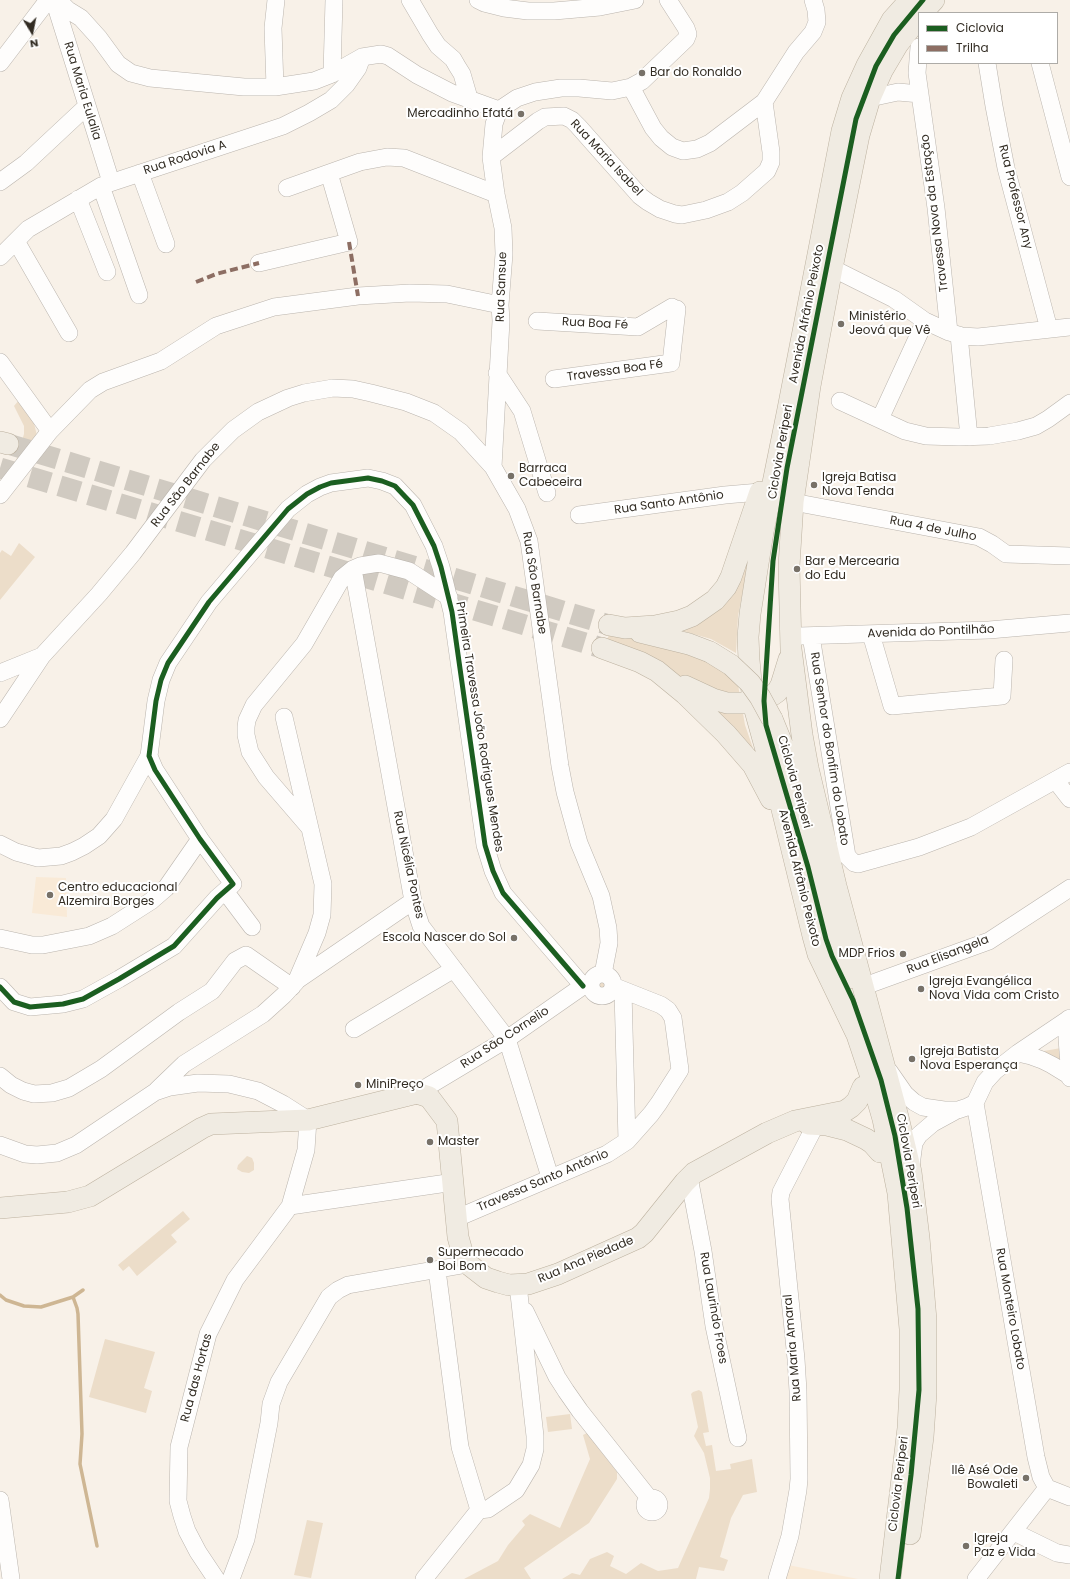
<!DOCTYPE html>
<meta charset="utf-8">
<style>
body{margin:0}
#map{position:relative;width:1070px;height:1579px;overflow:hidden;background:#f8f1e8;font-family:Poppins,sans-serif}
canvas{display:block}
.legend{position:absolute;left:918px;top:12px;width:140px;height:52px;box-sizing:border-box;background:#fff;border:1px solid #adaba7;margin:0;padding:5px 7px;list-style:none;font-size:12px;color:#322c23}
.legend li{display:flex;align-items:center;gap:8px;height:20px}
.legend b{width:20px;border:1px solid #adaba7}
.north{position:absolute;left:12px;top:12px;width:40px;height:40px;-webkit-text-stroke:3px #fff;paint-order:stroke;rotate:170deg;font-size:11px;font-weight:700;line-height:16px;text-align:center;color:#322c23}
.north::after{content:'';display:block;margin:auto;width:14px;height:18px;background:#322c23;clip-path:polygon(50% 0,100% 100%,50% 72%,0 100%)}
</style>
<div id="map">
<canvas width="1070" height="1579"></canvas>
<ul class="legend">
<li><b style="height:5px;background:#1b5e20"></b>Ciclovia</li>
<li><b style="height:5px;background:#8d6e63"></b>Trilha</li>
</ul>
<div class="north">N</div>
</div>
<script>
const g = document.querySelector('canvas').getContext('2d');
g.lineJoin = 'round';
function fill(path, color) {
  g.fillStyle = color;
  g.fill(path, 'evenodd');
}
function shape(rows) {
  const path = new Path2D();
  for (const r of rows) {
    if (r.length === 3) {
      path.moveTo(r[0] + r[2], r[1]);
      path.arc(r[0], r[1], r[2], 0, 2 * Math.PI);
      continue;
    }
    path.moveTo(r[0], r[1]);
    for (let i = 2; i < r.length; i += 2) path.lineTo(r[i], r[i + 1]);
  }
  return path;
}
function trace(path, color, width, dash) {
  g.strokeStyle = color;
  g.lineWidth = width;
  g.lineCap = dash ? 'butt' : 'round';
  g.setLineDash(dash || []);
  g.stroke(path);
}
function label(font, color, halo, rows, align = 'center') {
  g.font = font + ' Poppins,sans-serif';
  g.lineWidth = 4;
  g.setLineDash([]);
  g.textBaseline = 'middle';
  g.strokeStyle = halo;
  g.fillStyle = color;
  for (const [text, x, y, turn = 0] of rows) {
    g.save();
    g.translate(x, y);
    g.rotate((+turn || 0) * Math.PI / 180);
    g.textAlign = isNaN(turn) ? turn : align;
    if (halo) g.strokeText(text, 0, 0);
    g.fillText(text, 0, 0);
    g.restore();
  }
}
const built = shape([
 [36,877,66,878,67,917,32,913],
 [788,1565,858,1579,784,1579]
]);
const green = shape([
 [19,400,34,423,37,436,15,464,24,434,24,426,14,406],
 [19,543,35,557,0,600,0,553,2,550,11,556],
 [747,555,749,561,738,616,736,653,711,639,676,629],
 [610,632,707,657,737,679,745,725,755,754,606,642],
 [604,977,609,991,604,994,598,993,596,992,594,981],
 [1061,1048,1065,1063,1046,1059,1044,1051],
 [247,1156,252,1158,254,1163,254,1170,249,1173,242,1172,237,1169,238,1165],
 [183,1211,190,1219,171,1235,177,1242,137,1276,129,1266,123,1271,118,1265],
 [105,1339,155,1352,144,1388,152,1391,146,1413,89,1397],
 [699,1390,702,1392,709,1432,703,1433,706,1446,712,1445,716,1471,731,1469,730,1464,752,1459,757,1492,743,1495,731,1518,720,1557,728,1560,724,1571,699,1567,696,1579,562,1579,572,1573,580,1575,590,1559,607,1552,614,1556,610,1566,626,1574,641,1563,658,1571,678,1568,709,1498,710,1489,710,1478,704,1453,694,1436,698,1427,691,1394,693,1392],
 [570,1414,572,1429,548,1432,546,1417],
 [587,1433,617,1472,617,1479,589,1523,524,1568,531,1579,464,1579,498,1561,508,1545,525,1525,522,1521,530,1514,560,1528,590,1459,583,1435],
 [307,1520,323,1523,311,1578,294,1575]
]);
const stream = shape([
 [0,1295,6,1300,24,1306,41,1307,73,1297,83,1290],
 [73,1297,77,1308,78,1314,82,1434,80,1464,97,1546]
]);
const majorTunnel = shape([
 [8,444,609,625],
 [0,468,602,648]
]);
const minor = shape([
 [54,0,111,182],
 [58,0,68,10,81,18,99,38,118,64,131,73,150,78,244,87,275,87,314,81,332,74,362,57,381,54,388,56,417,75,452,93,499,110,517,98,535,92,561,88,579,88,612,91,631,87,642,81,686,39,688,34,686,28,668,0],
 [410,0,430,34,438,46,453,59,457,66,462,74,469,98],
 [478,0,484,3,504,8,528,11,554,11,600,7,635,0],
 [919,47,917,73,936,208,949,332],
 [0,63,48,0],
 [987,63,994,106,1006,168,1049,329],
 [1040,63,1070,177],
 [332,74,334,0],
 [275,87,273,28,276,0],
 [631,87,653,128,661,138,672,147,683,151,697,149,710,143,764,102,796,52,813,32,817,22,816,10,813,0],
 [870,98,898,92,920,94],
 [491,157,538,121,545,117,564,116,572,120,578,126,640,196,648,202,660,209,675,214,682,215,706,210,728,202,742,193,767,171,771,162,771,152,764,102],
 [140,173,166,244],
 [0,182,26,163,87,106],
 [101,186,139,295],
 [287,188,360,162,387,157,404,158,496,194],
 [78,199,107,272],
 [16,241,69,333],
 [0,257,28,229,101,186,283,126,309,113,331,100,346,85,358,68,362,57],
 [259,263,349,242,329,173],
 [832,268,894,299,925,321,949,332,962,336,978,337,1070,327],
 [537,321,638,327,672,307],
 [959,335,969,437],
 [0,362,50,431],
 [497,373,522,411,547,493],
 [554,379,671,363,677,309],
 [840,401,905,431,926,436,959,437,989,436,1018,431,1036,426,1048,419,1070,403],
 [880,419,925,321],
 [493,467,501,321,500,305,504,254,503,228,496,194,491,157,494,124,499,110],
 [0,495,50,431,90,390,103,382,161,361,216,326,274,307,358,296,410,293,447,294,500,305],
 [793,502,979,537,992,544,1006,554,1070,556],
 [579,515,725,495,760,492],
 [353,569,413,901,421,926,507,1039,550,1177],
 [871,634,892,706,1002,696,1004,660],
 [799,636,989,630,1070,623],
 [811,636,847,856,854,863,858,864,919,847,971,827,1070,772],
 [0,673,42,656,99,594,133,553,203,460,233,430,258,412,288,398,304,393,333,388,353,389,371,393,406,402,434,413,461,432,493,467,517,509,529,541,560,766,565,792,579,843,601,896,608,928,609,943,603,974],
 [0,719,42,656],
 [1056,781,1070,799],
 [309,827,266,777,250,752,246,735,246,727,247,720,254,705,304,644,342,578,353,569,360,566,379,563,409,571,449,597],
 [0,844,16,852,38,858,61,856,72,852,84,846,99,836,114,819,149,756],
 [225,891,252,927],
 [0,938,32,945,43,945,89,936,112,926,151,901,166,888,200,839],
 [602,985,11],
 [296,981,413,901],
 [0,987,14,1002,30,1007,63,1004,83,999,119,979,174,946,217,898,233,884,200,839,155,770,149,756,156,701,161,680,168,663,209,602,288,509,307,494,320,487,331,483,368,478,382,481,395,486,413,505,434,546,441,567,452,612,485,845,493,871,503,893,583,986],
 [862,987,989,941,1070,888],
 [623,991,627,1141],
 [1068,1019,1067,1038,1070,1078],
 [354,1029,454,969],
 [1018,1053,1031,1056,1042,1060,1052,1065,1070,1076],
 [889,1071,905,1094,914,1102,923,1107,944,1110,958,1110,967,1107,975,1103,985,1082,995,1071,1018,1053,1070,1018],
 [0,1076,11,1085,23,1091,34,1094,52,1093,69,1088,101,1069,179,1012,212,991,235,961,246,955,292,987],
 [157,1090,184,1064,263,1014,284,995,296,982,317,933,322,915,323,884,284,717],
 [417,1093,507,1039,583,986,591,985],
 [975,1103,1036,1457,1041,1477,1047,1488,1070,1497],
 [0,1145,25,1154,37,1155,57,1153,76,1145,155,1092,170,1087,198,1083,229,1084,258,1091,283,1104,308,1120,306,1150,290,1206,235,1280,208,1334,179,1447,178,1501,182,1516,187,1531,198,1552,216,1579],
 [911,1166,914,1143,919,1135,933,1123,955,1111],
 [689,1177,703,1251,714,1326,738,1438],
 [290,1206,454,1182],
 [457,1218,607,1154,627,1141,651,1114,659,1103,680,1070,673,1018,668,1010,661,1005,613,986],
 [437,1270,460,1447,479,1510],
 [525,1311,557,1377,566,1391,580,1411,649,1498],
 [652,1505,7],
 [0,1500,11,1579],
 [1014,1532,1057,1553,1070,1555],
 [231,1579,246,1539,269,1423,271,1404,279,1382,329,1297,338,1290,348,1285,468,1264],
 [424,1579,479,1510,488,1509,516,1490,531,1465,535,1449,535,1436,518,1285],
 [777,1579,790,1536,798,1490,799,1479,798,1391,796,1359,780,1199,781,1192,816,1124],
 [976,1579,1047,1488]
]);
const major = shape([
 [922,13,934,0],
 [0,442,8,444],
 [609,625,625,628,655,626,679,621,692,616,715,600,726,587,731,577,760,492],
 [640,632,689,644,710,652],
 [602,648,640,662,657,671,685,694,726,734,753,765,771,799],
 [685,686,713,699,727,703,753,703,764,701,777,692,781,685,789,659],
 [772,719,785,751,791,772,836,945,849,978],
 [808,1124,827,1125,847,1130,866,1139,872,1143,880,1152],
 [0,1208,68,1202,90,1196,202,1128,211,1124,308,1120,417,1093,429,1097,447,1121,458,1237,463,1255,468,1264,486,1278,498,1282,509,1285,528,1284,558,1274,638,1238,644,1233,685,1182,694,1173,767,1133,795,1121,845,1111,851,1107,857,1101,863,1087],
 [910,1534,923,1437,926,1393,926,1320,919,1238,911,1172,898,1117,836,886,808,768,802,735,791,649,789,566,793,502,810,386,832,268,859,135,870,98,882,71,898,44,919,17],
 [890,1579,908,1428,910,1390,910,1329,898,1193,883,1119,870,1074,857,1035,818,954,813,936,778,793,753,703,749,660,748,637,750,614,763,532,787,414,842,131,852,98,867,65,892,20,910,0]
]);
const majorBridge = shape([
 [710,652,731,665,750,683,760,697,772,719]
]);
const quiet = shape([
 [349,242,358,296],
 [196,282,216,274,259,263]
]);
const cycleway = shape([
 [0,987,14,1002,30,1007,63,1004,83,999,119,979,174,946,217,898,233,884,200,839,155,770,149,756,156,701,161,680,168,663,209,602,288,509,307,494,320,487,331,483,368,478,382,481,395,486,413,505,434,546,441,567,452,612,485,845,493,871,503,893,583,986],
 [898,1579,911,1475,919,1390,918,1309,907,1208,895,1136,881,1080,853,1000,832,956,826,939,808,867,766,725,764,701,773,561,787,468,856,119,876,66,894,35,923,0]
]);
const markers = [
 [642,73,4,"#777168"],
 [521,114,4,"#777168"],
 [841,324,4,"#777168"],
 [511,476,4,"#777168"],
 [814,485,4,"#777168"],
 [797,569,4,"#777168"],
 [50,895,4,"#777168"],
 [514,938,4,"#777168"],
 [903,954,4,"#777168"],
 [921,989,4,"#777168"],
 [912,1059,4,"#777168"],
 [358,1085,4,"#777168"],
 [430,1142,4,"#777168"],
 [430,1260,4,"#777168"],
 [1026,1478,4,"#777168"],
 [966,1546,4,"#777168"]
];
const poiNames = [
 ["Bar do Ronaldo",650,73],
 ["Mercadinho Efatá",513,114,"right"],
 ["Ministério",849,317],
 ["Jeová que Vê",849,331],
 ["Barraca",519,469],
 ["Cabeceira",519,483],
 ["Igreja Batisa",822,478],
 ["Nova Tenda",822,492],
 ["Bar e Mercearia",805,562],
 ["do Edu",805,576],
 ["Centro educacional",58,888],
 ["Alzemira Borges",58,902],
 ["Escola Nascer do Sol",506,938,"right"],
 ["MDP Frios",895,954,"right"],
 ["Igreja Evangélica",929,982],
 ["Nova Vida com Cristo",929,996],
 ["Igreja Batista",920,1052],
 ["Nova Esperança",920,1066],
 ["MiniPreço",366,1085],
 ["Master",438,1142],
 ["Supermecado",438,1253],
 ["Boi Bom",438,1267],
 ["Ilê Asé Ode",1018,1471,"right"],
 ["Bowaleti",1018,1485,"right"],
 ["Igreja",974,1539],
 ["Paz e Vida",974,1553]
];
const streetNames = [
 ["Rua Maria Eulalia",82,91,73],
 ["Rua Rodovia A",185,158,-18],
 ["Rua Maria Isabel",606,158,47],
 ["Rua Professor Any",1015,197,76],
 ["Travessa Nova da Estação",935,213,-97],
 ["Rua Sansue",502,287,-88],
 ["Avenida Afrânio Peixoto",807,314,-79],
 ["Rua Boa Fé",595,324,3],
 ["Travessa Boa Fé",615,371,-8],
 ["Ciclovia Periperi",781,452,-80],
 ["Rua São Barnabe",186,485,-52],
 ["Rua Santo Antônio",669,503,-8],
 ["Rua 4 de Julho",933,529,11],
 ["Rua São Barnabe",534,583,81],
 ["Avenida do Pontilhão",931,632,-2],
 ["Primeira Travessa João Rodrigues Mendes",479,727,81],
 ["Rua Senhor do Bonfim do Lobato",829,749,81],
 ["Ciclovia Periperi",794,782,74],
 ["Rua Nicélia Pontes",408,865,78],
 ["Avenida Afrânio Peixoto",799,878,76],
 ["Rua Elisangela",948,955,-21],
 ["Rua São Cornelio",505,1038,-33],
 ["Ciclovia Periperi",908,1161,80],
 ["Travessa Santo Antônio",543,1181,-23],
 ["Rua Ana Piedade",586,1260,-23],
 ["Rua Laurindo Froes",713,1308,80],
 ["Rua Monteiro Lobato",1010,1309,80],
 ["Rua Maria Amaral",793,1348,-95],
 ["Rua das Hortas",197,1378,-75],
 ["Ciclovia Periperi",899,1484,-83]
];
fill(built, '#f9ead7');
fill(green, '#ecddc9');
trace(stream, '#ceb693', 3.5);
trace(majorTunnel, '#d0cac1', 21, [21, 10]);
trace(minor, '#bab4ad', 18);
trace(major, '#bcb19f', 22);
trace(minor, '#fefdfc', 17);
trace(major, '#f0ebe2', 21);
trace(majorBridge, '#bcb19f', 22, []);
trace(majorBridge, '#f0ebe2', 21);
trace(quiet, '#8d6e63', 4, [8, 4]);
trace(cycleway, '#1b5e20', 5);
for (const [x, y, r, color] of markers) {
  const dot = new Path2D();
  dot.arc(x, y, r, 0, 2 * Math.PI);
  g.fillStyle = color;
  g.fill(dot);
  trace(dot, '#fff', 1.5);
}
label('12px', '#322c23', '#fff', poiNames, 'left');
label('12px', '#322c23', '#fff', streetNames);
</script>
